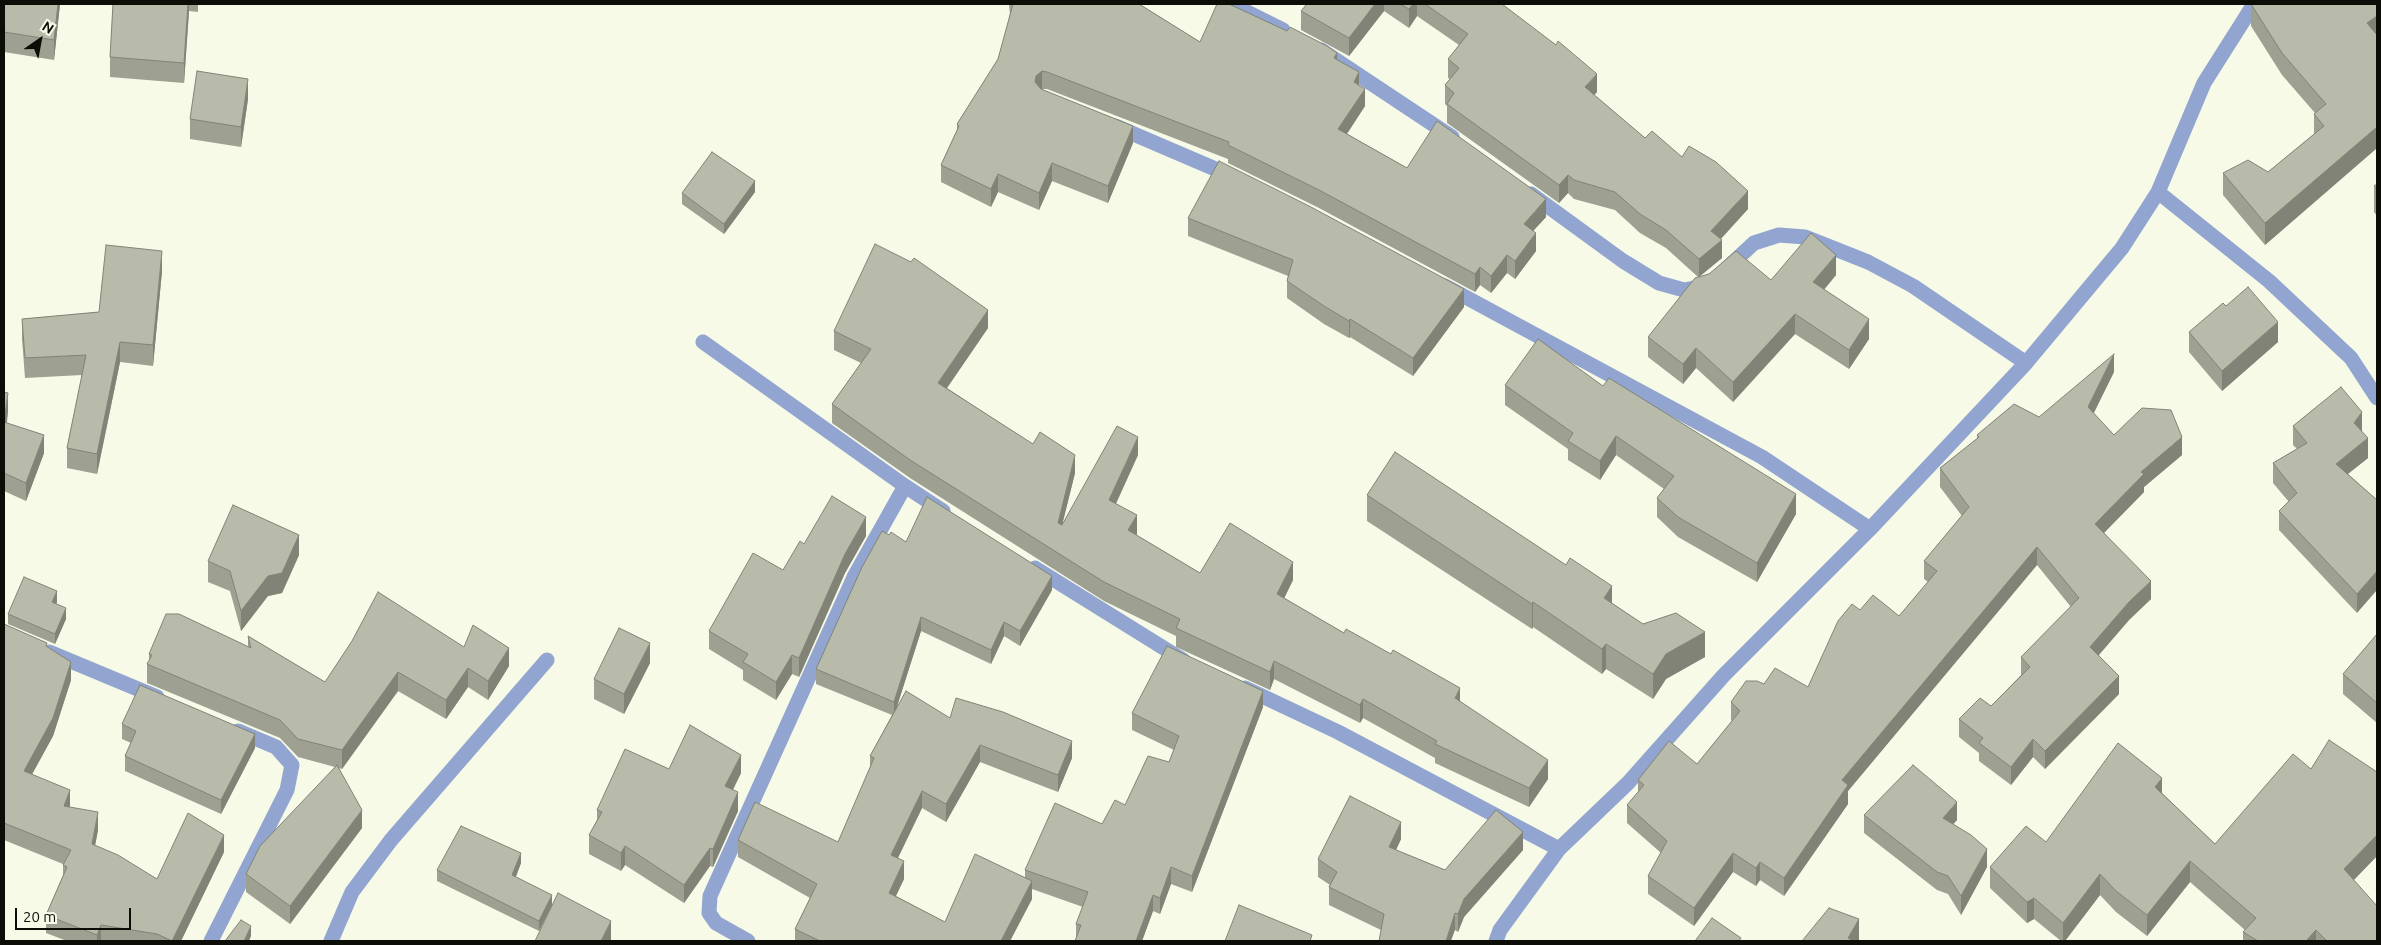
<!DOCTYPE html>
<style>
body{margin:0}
#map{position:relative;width:2381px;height:945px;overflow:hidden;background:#f6fae7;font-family:Ubuntu,sans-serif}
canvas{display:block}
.frame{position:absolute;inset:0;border:5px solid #0c0d07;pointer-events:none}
.north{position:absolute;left:15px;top:15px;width:50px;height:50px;-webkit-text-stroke:4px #f6fae7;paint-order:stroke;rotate:33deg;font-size:14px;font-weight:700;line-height:20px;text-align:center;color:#0c0d07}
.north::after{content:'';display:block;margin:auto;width:18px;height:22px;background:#0c0d07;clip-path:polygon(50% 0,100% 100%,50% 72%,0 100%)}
.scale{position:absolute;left:15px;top:908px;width:116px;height:22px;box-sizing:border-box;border:2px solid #0c0d07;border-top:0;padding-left:6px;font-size:15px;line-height:18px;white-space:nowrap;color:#0c0d07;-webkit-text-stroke:4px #f6fae7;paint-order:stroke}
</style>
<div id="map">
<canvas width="2381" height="945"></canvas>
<div class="frame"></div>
<div class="north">N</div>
<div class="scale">20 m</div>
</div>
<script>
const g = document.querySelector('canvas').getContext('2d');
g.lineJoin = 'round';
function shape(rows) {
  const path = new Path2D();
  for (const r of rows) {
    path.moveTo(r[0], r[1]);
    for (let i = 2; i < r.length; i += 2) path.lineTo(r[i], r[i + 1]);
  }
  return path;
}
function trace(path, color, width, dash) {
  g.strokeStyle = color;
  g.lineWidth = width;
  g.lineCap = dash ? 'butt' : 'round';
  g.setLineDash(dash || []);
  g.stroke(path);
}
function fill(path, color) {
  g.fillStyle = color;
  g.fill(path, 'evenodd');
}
const street = shape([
 [1231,4,1283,30],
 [1321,50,1452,137],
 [1115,126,1234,177],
 [2158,192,2269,281,2351,358,2377,398],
 [1531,194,1623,261,1659,283,1684,290,1704,286],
 [1726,269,1754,243,1779,235,1805,237,1868,262,1913,286,2026,363],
 [1445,286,1762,457,1870,529],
 [703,342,905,486,943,511],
 [1035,568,1183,660],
 [49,652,157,697],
 [1245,688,1338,732,1559,849],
 [211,941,287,790,292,765,276,747,238,731],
 [331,941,352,892,391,840,547,660],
 [748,941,716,923,709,913,710,896,854,577,905,486],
 [1496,941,1500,930,1559,849,1628,783,1724,675,1870,529,2026,363,2122,248,2158,192,2204,83,2254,4]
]);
const wall = shape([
 [4,4,60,4,54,60,4,52],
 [113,4,198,4,198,12,189,11,184,83,110,77,110,57],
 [1009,4,1139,4,1200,42,1337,60,1359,85,1365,106,1347,134,1407,168,1546,217,1533,231,1536,251,1515,279,1507,273,1491,293,1480,285,1475,292,1319,208,1228,163,1228,159,1047,89,1041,89,1133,143,1108,203,1052,181,1039,210,998,192,991,207,941,182,941,165,957,130,957,124,998,59,1010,15],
 [1307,4,1502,4,1597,92,1594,95,1645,138,1682,157,1748,209,1721,239,1722,258,1700,276,1771,280,1836,275,1824,290,1869,339,1849,369,1795,334,1733,402,1696,368,1683,384,1648,357,1648,337,1698,277,1666,248,1640,233,1615,210,1574,199,1568,193,1559,203,1447,123,1447,106,1445,104,1445,85,1450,79,1448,78,1448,59,1459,45,1417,16,1409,28,1384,11,1349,56,1301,30,1301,11],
 [2251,4,2377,4,2377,148,2265,245,2223,195,2223,173,2268,172,2314,134,2314,114,2315,113,2282,75,2251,26],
 [248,99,241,147,190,139,190,119],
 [2377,184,2377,216,2374,212,2374,186],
 [755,192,724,234,682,204,682,193],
 [1188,218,1464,307,1413,376,1350,337,1349,338,1324,324,1287,298,1287,281,1288,276,1188,236],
 [162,271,153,366,120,362,97,474,67,468,67,448,82,375,25,378,22,339,22,319,99,312],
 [2226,306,2278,342,2222,391,2189,352,2189,332],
 [988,328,947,388,1075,473,1062,524,1138,455,1116,504,1137,534,1136,535,1200,573,1293,580,1284,598,1460,701,1548,779,1529,807,1435,763,1435,758,1363,718,1360,723,1274,679,1270,690,1176,647,1176,636,1104,601,910,478,832,423,832,404,861,363,834,350,834,331],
 [2114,372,2093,413,2114,435,2182,455,2144,487,2144,492,2104,533,2151,599,2129,620,2099,655,2119,694,2045,769,2033,757,2011,785,1979,761,1979,753,1959,737,1959,719,1991,706,2021,675,2021,657,2071,607,2037,565,1848,791,1848,804,1784,896,1760,880,1756,886,1733,872,1694,926,1648,894,1648,876,1661,853,1627,823,1627,805,1638,792,1638,780,1697,764,1732,721,1731,720,1731,702,1764,684,1808,687,1860,610,1899,616,1928,582,1924,579,1924,561,1962,516,1940,487,1940,468,1977,439,1977,435,2039,417],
 [1505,385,1603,386,1796,514,1757,582,1678,537,1657,517,1657,498,1664,489,1616,455,1600,480,1568,460,1568,449,1505,405],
 [4,392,8,411,7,423,44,453,26,501,4,491,4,492],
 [2293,426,2362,431,2368,458,2348,474,2377,500,2357,613,2279,530,2279,511,2289,502,2273,483,2273,463,2297,449,2293,445],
 [1367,495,1612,603,1643,624,1705,657,1666,679,1653,699,1606,669,1602,674,1533,627,1532,629,1367,521],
 [889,535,906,542,1052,590,1020,646,1004,636,991,664,921,631,897,706,950,718,1072,758,1058,792,980,762,946,822,922,808,898,858,904,879,896,896,945,922,1025,878,1025,870,1102,824,1125,805,1169,762,1174,750,1132,730,1132,713,1263,707,1192,892,1171,884,1160,914,1153,911,1142,941,1075,941,1076,938,1076,924,1083,907,1032,889,1032,899,1010,941,795,941,795,929,810,898,738,857,738,840,838,842,870,770,870,756,892,715,816,684,816,669],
 [866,536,845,573,799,677,792,674,776,700,743,680,743,670,709,649,709,631,783,570,804,544],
 [299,555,282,593,268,596,241,631,230,591,208,582,208,561],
 [57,602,56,604,66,619,55,644,8,624,8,614],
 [4,624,47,647,71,680,53,736,32,774,70,807,98,830,95,845,157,879,224,852,181,941,67,941,46,933,46,915,63,876,63,864,4,840],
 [2377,634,2377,723,2343,694,2343,674],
 [248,636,325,682,464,647,509,666,488,700,468,687,446,719,398,691,342,769,339,768,362,828,290,924,246,892,246,874,335,767,298,757,280,738,147,683,147,664,149,662,149,654,248,646],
 [650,663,624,714,594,699,594,679],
 [122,724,255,748,221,814,125,771,125,756,131,743,122,739],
 [669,769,741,773,733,790,738,811,713,867,710,866,684,903,625,865,621,871,589,854,589,835,597,820,597,810],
 [2311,769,2377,772,2377,856,2354,880,2377,941,2243,941,2243,932,2245,930,2190,882,2147,936,2116,912,2100,895,2065,941,2061,941,2034,919,2027,923,1990,888,1990,867,2162,793,2215,844],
 [1864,815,1957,820,1953,824,1987,867,1961,915,1948,894,1937,890,1864,833],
 [1401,839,1396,850,1445,870,1523,850,1464,917,1458,932,1455,930,1381,930,1329,905,1329,887,1330,885,1318,877,1318,859],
 [521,863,516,877,552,905,539,931,437,881,437,870]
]);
const shadedWall = shape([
 [58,4,60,4,54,60,54,40],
 [188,4,189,4,189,11,184,83,184,63],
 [1375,4,1384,4,1384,11,1349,56,1349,38],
 [1413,4,1417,4,1417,16,1409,28,1409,9],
 [2377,16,2377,37,2367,23],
 [1337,53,1337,71,1334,58],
 [1042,71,1042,89,1036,94,1035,82,1036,76],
 [1359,72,1359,90,1354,82],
 [1597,74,1597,92,1585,105,1585,87],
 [248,79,248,99,241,147,241,127],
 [1365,89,1365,106,1338,147,1338,129],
 [1133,126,1133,143,1108,203,1108,186],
 [2377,127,2377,148,2265,245,2265,223],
 [1052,163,1052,181,1039,210,1039,193],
 [998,174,998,192,991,207,991,189],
 [1568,175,1568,193,1559,203,1559,185],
 [755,181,755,192,724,234,724,224],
 [1748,191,1748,209,1715,245,1722,240,1722,258,1699,277,1699,259,1711,231],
 [1546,199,1546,217,1524,241,1524,224],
 [1536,233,1536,251,1515,279,1515,261],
 [162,251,162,271,153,366,153,345],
 [1507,255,1507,273,1491,293,1491,276],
 [1836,255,1836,275,1813,302,1813,282],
 [1480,267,1480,285,1475,292,1475,274],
 [1464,289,1464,307,1413,376,1413,358],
 [988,310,988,328,938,401,938,383],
 [1795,314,1795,334,1733,402,1733,382],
 [1350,319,1350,337,1349,338,1349,321],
 [1869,319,1869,339,1849,369,1849,350],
 [2278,322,2278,342,2222,391,2222,371],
 [120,342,120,362,97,474,97,454],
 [1696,348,1696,368,1683,384,1683,364],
 [2114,354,2114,372,2088,425,2088,407],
 [8,393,8,411,4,440,4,422],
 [2362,412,2362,432,2354,423],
 [44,435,44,453,26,501,26,483],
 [1616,436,1616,455,1600,480,1600,461],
 [1138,437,1138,455,1109,518,1109,500],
 [2182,437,2182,455,2144,487,2144,492,2095,542,2095,524,2141,472],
 [2368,438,2368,458,2336,483,2336,464],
 [1075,455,1075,473,1058,542,1058,523],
 [1796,494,1796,514,1757,582,1757,563],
 [1137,515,1137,534,1128,548,1128,530],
 [866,517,866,536,845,573,799,677,799,658,845,554],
 [299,535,299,555,282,593,268,596,241,631,241,611],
 [2037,547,2037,565,1848,791,1848,804,1784,896,1784,878,1842,780],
 [1293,562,1293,580,1277,613,1277,594],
 [2377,571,2377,590,2357,613,2357,594],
 [1052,576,1052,590,1020,646,1020,631],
 [2151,581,2151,599,2129,620,2090,665,2090,647,2129,602],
 [1612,586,1612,611,1604,598],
 [57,591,57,602,52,613,52,602],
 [1533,602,1533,627,1532,629,1532,604],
 [66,608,66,619,55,644,55,634],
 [921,617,921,631,894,716,894,702],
 [1004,622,1004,636,991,664,991,650],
 [1705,632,1705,657,1666,679,1653,699,1653,674,1666,654],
 [650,643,650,663,624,714,624,694],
 [1606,644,1606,669,1602,674,1602,649],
 [509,648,509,666,488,700,488,681],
 [792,655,792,674,776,700,776,682],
 [1274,661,1274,679,1270,690,1270,672],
 [71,662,71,680,53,736,24,789,24,771],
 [468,668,468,687,446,719,446,700],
 [398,672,398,691,342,769,342,750],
 [2119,676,2119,694,2045,769,2045,751],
 [1460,688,1460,706,1455,698],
 [1263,691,1263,707,1192,892,1192,876],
 [1363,699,1363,718,1360,723,1360,705],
 [255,734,255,748,221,814,221,800],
 [2033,739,2033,757,2011,785,2011,767],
 [1072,741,1072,758,1058,792,1058,775],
 [980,745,980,762,946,822,946,804],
 [741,755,741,773,725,805,725,786],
 [1548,760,1548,779,1529,807,1529,788],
 [2162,778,2162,799,2155,787],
 [70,790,70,807,64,806],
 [922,791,922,808,891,872,891,855],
 [738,792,738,811,713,867,713,849],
 [1957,802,1957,820,1943,836,1943,818],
 [362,810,362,828,290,924,290,906],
 [98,812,98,830,92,862,92,844],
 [1401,822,1401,839,1389,865,1389,847],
 [1523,832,1523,850,1464,917,1458,932,1458,914,1464,899],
 [224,835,224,852,181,941,172,941],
 [2377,835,2377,856,2344,890,2344,869],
 [625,846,625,865,621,871,621,853],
 [710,848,710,866,684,903,684,885],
 [1987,849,1987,867,1961,915,1961,896],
 [521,853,521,863,512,886,512,875],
 [1733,853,1733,872,1694,926,1694,908],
 [904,861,904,879,889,910,889,893],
 [2190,861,2190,882,2147,936,2147,915],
 [1760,862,1760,880,1756,886,1756,868],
 [1171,867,1171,884,1160,914,1160,898],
 [2100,874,2100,895,2065,941,2063,941,2063,923],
 [1032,881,1032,899,1010,941,1001,941],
 [552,895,552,905,539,931,539,921],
 [1153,895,1153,911,1142,941,1136,941],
 [2034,898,2034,919,2027,923,2027,902],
 [1455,913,1455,930,1451,941,1446,941],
 [1859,919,1859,941,1848,941,1848,938],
 [611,921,611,941,601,941],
 [101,925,101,941,97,941,97,935],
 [251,926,251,936,249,941,244,941],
 [2316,930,2316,941,2306,941]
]);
const building = shape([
 [4,4,58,4,54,40,4,32,4,4],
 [113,4,188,4,184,63,110,57,113,4],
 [1013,4,1139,4,1200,42,1217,4,1229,4,1287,31,1290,27,1327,46,1337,53,1334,58,1359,72,1354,82,1365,89,1338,129,1407,168,1437,121,1546,199,1524,224,1536,233,1515,261,1507,255,1491,276,1480,267,1475,274,1319,190,1228,145,1229,142,1047,72,1042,71,1036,76,1035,82,1041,89,1133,126,1108,186,1052,163,1039,193,998,174,991,189,941,165,959,126,957,124,998,59,1013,4],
 [1307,4,1375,4,1349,38,1301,11,1307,4],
 [1400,4,1413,4,1409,9,1400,4],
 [1425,4,1502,4,1556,45,1558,41,1597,74,1585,87,1645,138,1652,131,1682,157,1689,146,1716,162,1748,191,1711,231,1722,240,1699,259,1666,230,1640,214,1615,192,1574,180,1568,175,1559,185,1447,104,1454,93,1445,85,1459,68,1448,59,1468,34,1425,4],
 [2251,4,2377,4,2377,16,2367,23,2377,35,2377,127,2265,223,2223,173,2248,160,2268,172,2324,126,2314,114,2326,104,2282,53,2251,4],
 [197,71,248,79,241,127,190,119,197,71],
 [712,152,755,181,724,224,682,193,712,152],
 [1219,161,1311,207,1464,289,1413,358,1350,319,1349,321,1324,306,1287,281,1293,260,1188,218,1219,161],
 [2377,184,2377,189,2374,186,2377,184],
 [1811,233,1836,255,1813,282,1869,319,1849,350,1795,314,1733,382,1696,348,1683,364,1648,337,1695,278,1709,274,1736,251,1771,280,1811,233],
 [875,244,911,262,914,258,988,310,938,383,1033,444,1040,432,1075,455,1058,523,1062,525,1117,426,1138,437,1109,500,1137,515,1128,530,1200,573,1230,523,1293,562,1277,594,1344,633,1346,629,1391,654,1393,650,1460,688,1455,698,1548,760,1529,788,1435,744,1437,741,1363,699,1360,705,1274,661,1270,672,1176,628,1180,619,1104,582,910,460,832,404,871,349,834,331,875,244],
 [106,245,162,251,153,345,120,342,97,454,67,448,86,355,25,358,22,319,99,312,106,245],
 [2248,287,2278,322,2222,371,2189,332,2223,303,2226,306,2248,287],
 [1538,339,1603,386,1609,378,1796,494,1757,563,1678,517,1657,498,1674,476,1616,436,1600,461,1568,441,1573,433,1505,385,1538,339],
 [2114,354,2088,407,2114,435,2142,408,2171,410,2182,437,2141,472,2144,474,2095,524,2151,581,2129,602,2090,647,2119,676,2045,751,2033,739,2011,767,1979,743,1983,738,1959,719,1980,698,1991,706,2030,667,2021,657,2079,598,2037,547,1842,780,1848,785,1784,878,1760,862,1756,868,1733,853,1694,908,1648,876,1667,841,1627,805,1644,785,1638,780,1669,741,1697,764,1740,711,1731,702,1746,681,1757,681,1764,684,1775,668,1808,687,1838,621,1852,604,1860,610,1873,595,1899,616,1937,571,1924,561,1969,507,1940,468,1979,437,1977,435,2014,404,2039,417,2114,354],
 [2341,387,2362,412,2354,423,2368,438,2336,464,2377,500,2377,571,2357,594,2279,511,2297,493,2273,463,2307,443,2293,426,2341,387],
 [4,392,8,393,4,422,44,435,26,483,4,473,4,474,4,392],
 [1395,452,1566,565,1570,558,1612,586,1604,598,1643,624,1676,613,1705,632,1666,654,1653,674,1606,644,1602,649,1533,602,1532,604,1367,495,1395,452],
 [832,496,866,517,845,554,799,658,792,655,776,682,743,662,748,654,709,631,753,553,783,570,800,541,804,544,832,496],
 [927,497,1052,576,1020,631,1004,622,991,650,921,617,894,702,816,669,862,567,882,531,889,535,891,532,906,542,927,497],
 [233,505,299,535,282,573,268,576,241,611,230,571,208,561,233,505],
 [24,577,57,591,52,602,66,608,55,634,8,614,24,577],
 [378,592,464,647,473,625,509,648,488,681,468,668,446,700,398,672,342,750,298,739,280,720,147,664,152,655,149,654,166,614,179,614,251,648,248,636,325,682,352,641,378,592],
 [4,624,47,643,46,646,71,662,53,718,24,771,70,790,64,806,98,812,92,844,118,855,157,879,188,813,224,835,172,941,157,934,101,925,97,935,46,915,67,867,63,865,71,850,4,823,4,624],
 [619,628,650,643,624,694,594,679,619,628],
 [2377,634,2377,703,2343,674,2377,634],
 [1167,646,1263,691,1192,876,1171,867,1160,898,1153,895,1136,941,1075,941,1081,925,1076,924,1088,892,1025,870,1055,803,1102,824,1115,800,1125,805,1148,756,1169,762,1179,736,1132,713,1167,646],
 [140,685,255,734,221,800,125,756,136,731,122,724,140,685],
 [906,691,950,718,956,698,1003,712,1072,741,1058,775,980,745,946,804,922,791,891,855,904,861,889,893,945,922,975,854,1032,881,1001,941,820,941,795,929,817,884,738,840,755,802,838,842,874,758,870,756,906,691],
 [690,725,741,755,725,786,738,792,713,849,710,848,684,885,625,846,621,853,589,835,602,812,597,810,625,749,669,769,690,725],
 [2329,740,2377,772,2377,835,2344,869,2377,906,2377,941,2327,941,2316,930,2306,941,2258,941,2243,932,2256,918,2190,861,2147,915,2116,891,2100,874,2063,923,2034,898,2027,902,1990,867,2026,826,2046,842,2118,743,2162,778,2155,787,2215,844,2293,754,2311,769,2329,740],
 [337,765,362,810,290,906,246,874,260,846,337,765],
 [1913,765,1957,802,1943,818,1971,835,1987,849,1961,896,1948,876,1937,872,1864,815,1913,765],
 [1350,796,1401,822,1389,847,1445,870,1496,810,1523,832,1464,899,1458,914,1455,913,1446,941,1379,941,1384,914,1329,887,1337,872,1318,859,1350,796],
 [461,826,521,853,512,875,552,895,539,921,437,870,461,826],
 [558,893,611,921,601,941,535,941,558,893],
 [1239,905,1312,935,1310,941,1225,941,1239,905],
 [1829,908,1859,919,1848,938,1854,941,1802,941,1829,908],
 [1712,918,1741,938,1739,941,1695,941,1712,918],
 [241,920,251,926,244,941,225,941,241,920]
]);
trace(street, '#92a5d0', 15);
fill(wall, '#9ea192');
fill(shadedWall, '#818377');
fill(building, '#b8bbaa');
trace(building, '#818377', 1);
</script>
